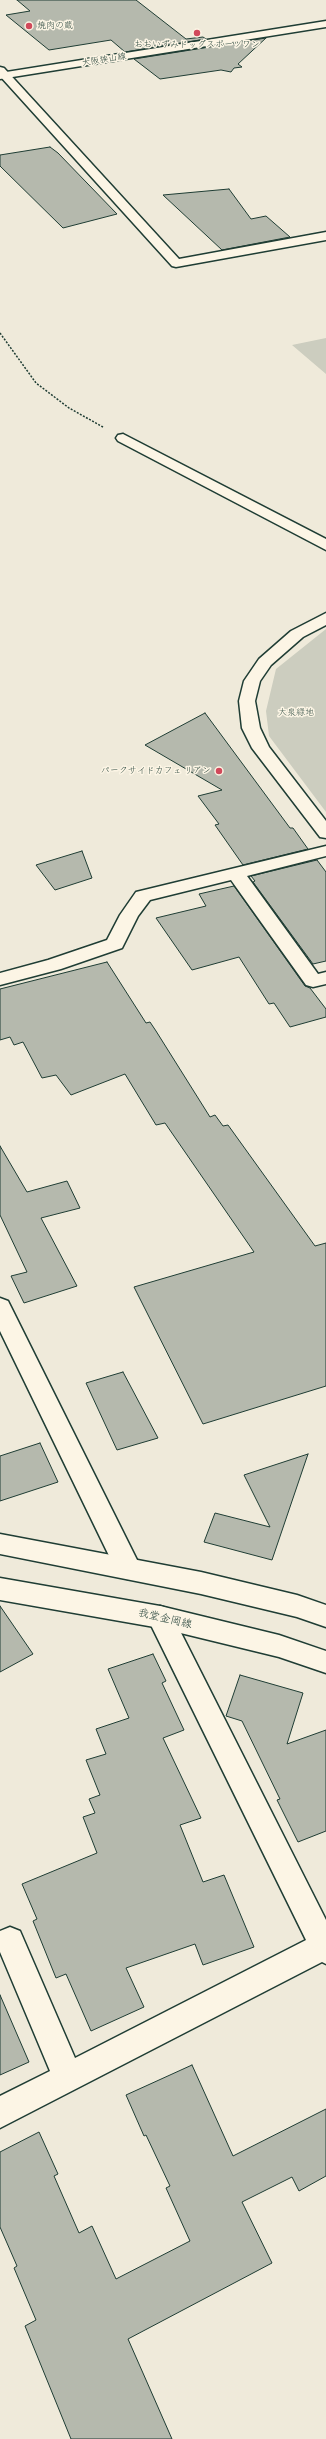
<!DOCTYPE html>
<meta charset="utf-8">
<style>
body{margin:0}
canvas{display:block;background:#efeada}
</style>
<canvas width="326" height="2439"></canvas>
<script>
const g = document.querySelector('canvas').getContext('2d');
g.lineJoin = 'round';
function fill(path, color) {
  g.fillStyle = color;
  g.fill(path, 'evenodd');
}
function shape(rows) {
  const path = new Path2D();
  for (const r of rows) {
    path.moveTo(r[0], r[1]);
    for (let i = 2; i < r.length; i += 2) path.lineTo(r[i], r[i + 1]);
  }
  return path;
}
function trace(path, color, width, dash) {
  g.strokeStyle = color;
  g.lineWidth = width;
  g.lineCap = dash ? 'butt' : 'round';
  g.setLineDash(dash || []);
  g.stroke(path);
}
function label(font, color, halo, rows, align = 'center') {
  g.font = font + ' Sriracha,"Klee One",sans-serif';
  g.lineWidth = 3;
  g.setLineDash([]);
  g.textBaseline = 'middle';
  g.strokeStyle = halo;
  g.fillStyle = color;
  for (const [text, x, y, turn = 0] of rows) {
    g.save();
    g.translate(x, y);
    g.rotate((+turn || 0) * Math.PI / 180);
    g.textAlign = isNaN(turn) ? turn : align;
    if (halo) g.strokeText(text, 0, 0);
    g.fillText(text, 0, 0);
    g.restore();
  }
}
const green = shape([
 [326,338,326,374,292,345],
 [326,629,326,812,269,736,266,711,276,669]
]);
const building = shape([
 [17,0,136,0,186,39,203,37,206,39,125,52,111,40,49,50,6,15,30,11,17,0],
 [266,38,238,64,242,67,234,68,231,72,221,70,160,79,134,59,266,38],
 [50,147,58,153,117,214,63,228,0,166,0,155,50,147],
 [229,189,251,219,266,216,290,237,222,250,163,195,229,189],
 [205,713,290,828,293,828,308,849,243,865,215,825,219,824,198,796,222,790,145,745,205,713],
 [82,851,92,878,55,890,36,865,82,851],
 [317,860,326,872,326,961,313,964,253,882,255,881,251,876,317,860],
 [234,886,305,986,310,988,326,1009,326,1017,290,1027,274,1003,269,1004,239,957,192,970,156,918,206,906,199,894,234,886],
 [107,962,146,1023,150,1022,156,1031,210,1117,215,1115,223,1126,228,1125,315,1246,326,1243,326,1386,203,1424,134,1287,254,1252,165,1123,156,1125,125,1074,71,1095,56,1075,42,1078,23,1042,14,1045,10,1037,0,1040,0,989,107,962],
 [0,1146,27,1192,67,1181,80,1208,41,1218,77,1286,24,1303,11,1276,27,1272,0,1215,0,1146],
 [123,1372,158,1438,117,1450,86,1383,123,1372],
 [40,1443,58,1482,0,1501,0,1456,40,1443],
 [308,1454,272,1560,204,1542,215,1513,270,1527,244,1475,308,1454],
 [0,1606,33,1654,0,1672,0,1606],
 [153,1654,166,1681,162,1683,184,1730,163,1738,201,1818,180,1825,203,1882,224,1875,254,1947,203,1965,195,1944,126,1968,144,2007,91,2031,66,1974,56,1978,33,1921,37,1919,22,1884,97,1853,83,1817,95,1813,89,1799,100,1795,86,1760,106,1754,96,1729,129,1718,108,1669,153,1654],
 [240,1675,303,1693,287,1744,326,1730,326,1831,298,1842,277,1800,280,1799,242,1721,226,1716,240,1675],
 [0,1995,29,2062,0,2075,0,1995],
 [192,2065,233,2156,326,2109,326,2176,299,2191,292,2177,242,2202,272,2263,128,2339,172,2439,71,2439,25,2326,36,2320,14,2268,17,2266,0,2227,0,2152,39,2132,58,2174,54,2176,79,2233,92,2226,116,2279,190,2241,166,2188,170,2186,146,2135,144,2136,126,2095,192,2065]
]);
const path = shape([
 [0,333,36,383,69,408,103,427]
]);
const minor = shape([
 [0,67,4,68,179,259,326,232,326,240,176,267,172,266,0,76,0,67],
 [123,434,326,539,326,550,118,441,116,438,118,435,123,434],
 [326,613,326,625,303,637,271,665,260,681,255,701,260,728,269,747,326,821,326,838,320,837,252,748,242,728,239,701,244,681,259,659,291,631,326,613],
 [326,846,326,856,247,876,318,974,326,972,326,984,313,987,306,985,231,880,150,900,138,916,122,948,61,969,0,985,0,973,48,960,107,940,120,915,136,892,326,846],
 [0,1298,8,1301,11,1307,141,1568,137,1576,128,1579,119,1576,115,1568,0,1331,0,1298],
 [160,1606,169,1609,326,1920,326,1964,322,1962,0,2128,0,2096,50,2071,0,1952,0,1931,10,1927,20,1931,75,2058,306,1940,147,1617,151,1609,160,1606]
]);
const major = shape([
 [326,21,326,27,0,79,0,73,326,21],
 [0,1534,201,1572,297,1595,326,1605,326,1627,297,1617,201,1594,0,1554,0,1534],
 [0,1578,160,1606,279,1635,326,1651,326,1673,279,1657,160,1628,0,1600,0,1578]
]);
const markers = [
 [29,26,4,"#d1495b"],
 [197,33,4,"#d1495b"],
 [219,771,4,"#d1495b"]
];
const farPoinames = [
 ["焼肉の蔵",37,26],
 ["おおいずみドッグスポーツワン",197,45,"center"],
 ["パークサイドカフェ リアン",211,771,"right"]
];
const farStreetnames = [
 ["大阪狭山線",104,60,-9]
];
const farParknames = [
 ["大泉緑地",296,713]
];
const streetNames = [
 ["我堂金岡線",165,1619,13]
];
fill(green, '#cccdbf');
fill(building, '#b5b9ad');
trace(building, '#1f3d34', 1);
trace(minor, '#1f3d34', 3);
trace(major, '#1f3d34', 3);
trace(path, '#1f3d34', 1.5, [2, 1.5]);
fill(minor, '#fcf5e5');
fill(major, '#fcf5e5');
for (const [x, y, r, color] of markers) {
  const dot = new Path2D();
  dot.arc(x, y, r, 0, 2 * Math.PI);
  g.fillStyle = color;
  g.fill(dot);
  trace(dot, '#fcf5e5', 1.5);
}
label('9px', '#1f3d34', '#fcf5e5', farPoinames, 'left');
label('9px', '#1f3d34', '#fcf5e5', farStreetnames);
label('9px', '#425a50', '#fcf5e5', farParknames);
label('11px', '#1f3d34', '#fcf5e5', streetNames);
</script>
